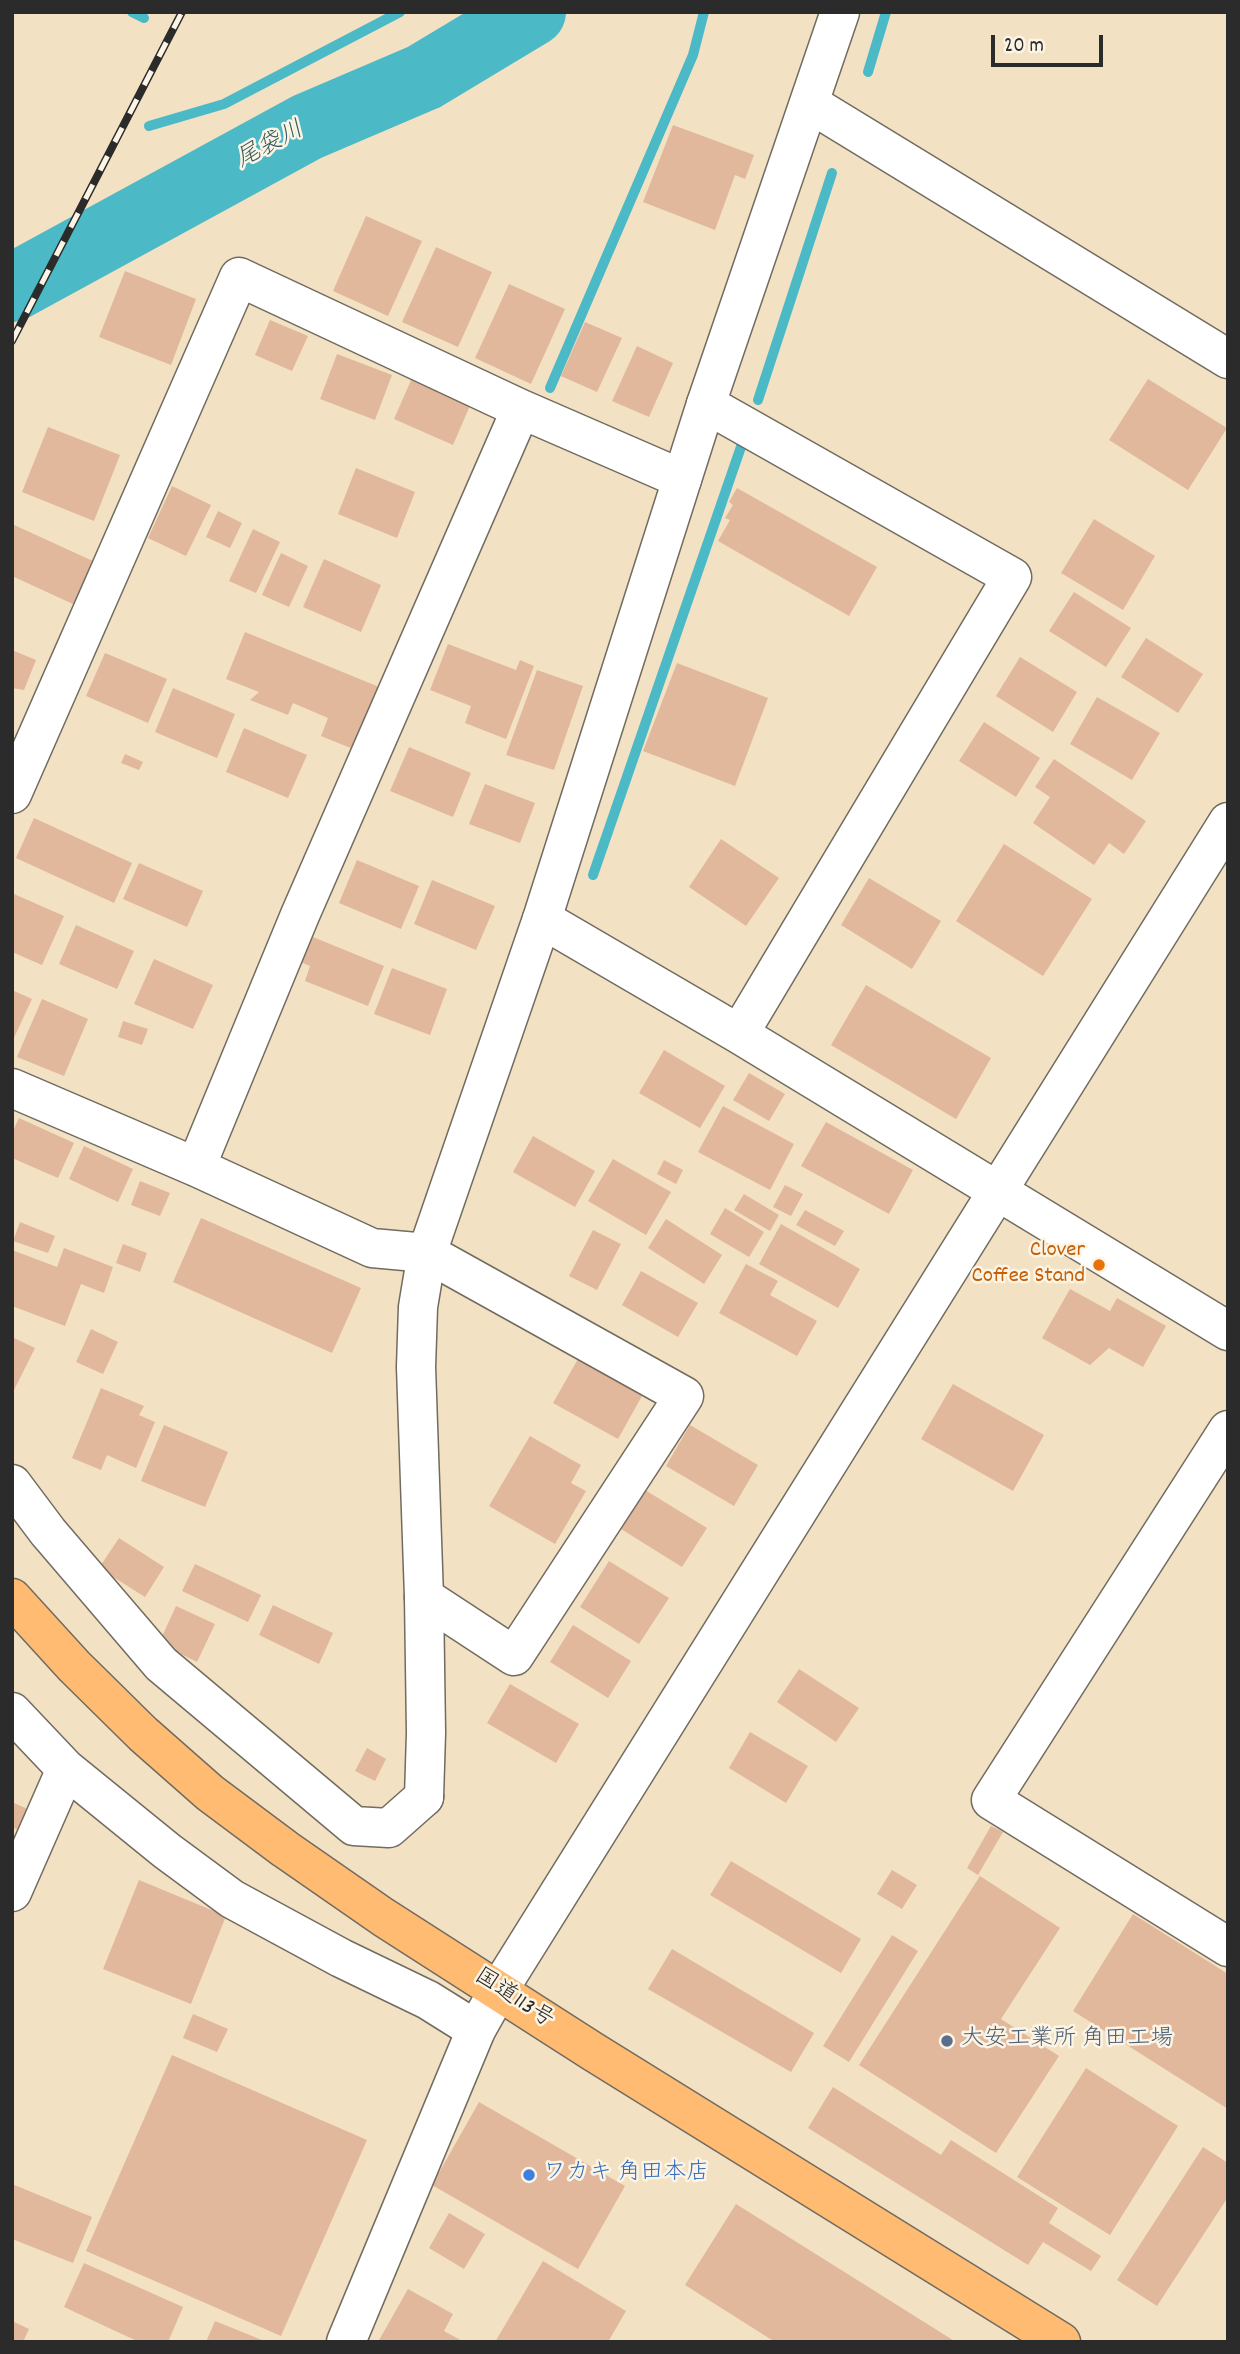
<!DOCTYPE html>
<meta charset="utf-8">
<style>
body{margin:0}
#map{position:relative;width:1240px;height:2354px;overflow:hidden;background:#f3e1c3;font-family:Dekko,sans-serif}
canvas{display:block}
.frame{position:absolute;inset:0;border:14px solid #2b2b2b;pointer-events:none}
.scale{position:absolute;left:991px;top:35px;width:112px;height:32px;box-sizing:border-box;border:4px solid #2b2b2b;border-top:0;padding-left:9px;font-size:21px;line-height:24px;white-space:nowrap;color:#2b2b2b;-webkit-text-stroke:5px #fcf5e5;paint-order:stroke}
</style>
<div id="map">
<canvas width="1240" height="2354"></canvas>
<div class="frame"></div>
<div class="scale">20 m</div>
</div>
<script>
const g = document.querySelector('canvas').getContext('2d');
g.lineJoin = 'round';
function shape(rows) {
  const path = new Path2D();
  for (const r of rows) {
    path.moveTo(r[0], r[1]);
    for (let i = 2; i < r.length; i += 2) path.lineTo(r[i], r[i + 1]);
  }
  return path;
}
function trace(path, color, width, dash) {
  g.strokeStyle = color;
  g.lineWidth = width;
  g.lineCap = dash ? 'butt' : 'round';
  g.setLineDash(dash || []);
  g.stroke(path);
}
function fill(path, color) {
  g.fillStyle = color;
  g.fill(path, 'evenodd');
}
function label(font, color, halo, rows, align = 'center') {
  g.font = font + ' Dekko,"Klee One",sans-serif';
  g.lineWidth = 5;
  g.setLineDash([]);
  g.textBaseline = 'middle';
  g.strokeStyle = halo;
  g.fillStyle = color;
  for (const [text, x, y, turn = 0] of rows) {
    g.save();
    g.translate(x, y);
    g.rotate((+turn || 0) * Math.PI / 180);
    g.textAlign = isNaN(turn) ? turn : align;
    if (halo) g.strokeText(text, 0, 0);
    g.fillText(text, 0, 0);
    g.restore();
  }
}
const stream = shape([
 [132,12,144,18],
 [868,72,886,12],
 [149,126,224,104,400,12],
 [550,388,693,55,704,12],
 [758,400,832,173],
 [593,875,743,441]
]);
const river = shape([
 [12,288,307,127,424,77,532,12]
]);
const building = shape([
 [673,125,754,155,745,179,735,175,715,230,643,202],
 [366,216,422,241,388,316,333,291],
 [436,247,492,272,458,347,402,322],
 [125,271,196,299,171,365,99,337],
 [509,284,565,309,531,384,475,358],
 [270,320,308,336,292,371,255,355],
 [585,322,622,338,597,392,561,376],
 [637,346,673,363,649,417,612,401],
 [337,354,392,375,375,420,320,399],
 [416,369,475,394,453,445,394,419],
 [1148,379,1227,428,1188,490,1109,440],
 [48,427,120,455,94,521,22,492],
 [356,468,415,492,397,538,338,514],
 [172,486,211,505,186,556,148,538],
 [737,488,877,567,849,616,718,541,730,520,725,518,733,505,729,502],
 [218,511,242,523,230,548,206,537],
 [1094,519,1155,556,1123,610,1061,573],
 [12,524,95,562,75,605,12,576],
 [253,529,280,542,256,593,229,581],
 [281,553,308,566,289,607,262,595],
 [324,559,381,585,361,632,303,607],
 [1074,592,1131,628,1106,667,1049,631],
 [245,632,384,689,358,751,321,736,328,718,293,703,288,715,250,700,259,692,226,679],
 [1146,638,1203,674,1178,713,1121,677],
 [448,644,516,670,520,660,534,666,506,739,465,723,471,706,430,690],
 [12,650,36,660,24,690,12,688],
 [105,653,167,679,148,723,86,696],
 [1020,657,1077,692,1053,732,996,696],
 [677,663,768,698,735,786,643,751],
 [537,670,583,686,554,770,506,755],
 [173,688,235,714,217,758,155,732],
 [1097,697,1160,733,1132,780,1070,744],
 [984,722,1040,758,1016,797,959,761],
 [244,728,307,755,288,798,226,772],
 [409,747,471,773,453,817,390,791],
 [125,754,143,762,139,770,121,763],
 [1054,759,1146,821,1124,854,1109,843,1094,865,1033,823,1050,797,1035,787],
 [485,784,535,803,520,843,469,824],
 [34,818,132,863,114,903,16,858],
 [721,839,779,878,746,926,689,887],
 [1004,844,1092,899,1043,976,956,921],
 [357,860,419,886,401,929,339,903],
 [139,863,203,891,187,927,123,899],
 [869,878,941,921,912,969,841,925],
 [432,880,495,906,476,950,414,924],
 [14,894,64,916,42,965,12,952],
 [76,925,134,951,117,989,59,964],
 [308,935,384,966,368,1006,305,981,310,966,298,961],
 [154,959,213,985,193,1029,134,1004],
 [392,968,447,989,430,1035,374,1014],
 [866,985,991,1058,956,1119,831,1045],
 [12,990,32,999,12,1042],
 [42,999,88,1019,64,1076,17,1057],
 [123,1021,148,1029,142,1045,118,1037],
 [664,1050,725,1086,700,1128,639,1093],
 [749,1073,785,1094,769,1121,733,1100],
 [723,1106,794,1144,770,1190,698,1152],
 [19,1118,74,1143,58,1178,12,1158,12,1133],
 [826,1122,913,1170,889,1214,801,1166],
 [533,1136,595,1171,575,1207,513,1172],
 [84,1146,133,1169,118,1202,69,1179],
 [613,1159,671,1192,646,1235,588,1201],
 [664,1160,683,1170,676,1184,657,1174],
 [140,1181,170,1193,160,1216,131,1205],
 [785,1185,803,1194,791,1216,773,1207],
 [744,1194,779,1215,770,1231,734,1210],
 [725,1208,764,1232,749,1257,710,1234],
 [805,1210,844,1231,835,1246,796,1225],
 [201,1218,361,1288,332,1353,173,1282],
 [666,1219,722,1255,704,1284,648,1248],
 [20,1222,55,1236,48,1253,13,1241],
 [781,1224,860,1269,838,1308,759,1264],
 [593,1230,621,1244,597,1290,569,1276],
 [123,1244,147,1253,140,1272,116,1263],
 [64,1248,113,1267,104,1293,81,1284,65,1326,12,1306,12,1250,57,1267],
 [746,1264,778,1281,770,1295,817,1321,797,1356,719,1313],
 [641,1271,698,1303,678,1337,622,1305],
 [1070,1289,1110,1311,1117,1298,1166,1326,1143,1367,1109,1348,1090,1365,1042,1338],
 [91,1329,118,1342,103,1374,76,1362],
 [12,1337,35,1348,12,1394],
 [578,1359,642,1396,618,1439,553,1403],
 [953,1384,1044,1435,1013,1491,921,1439],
 [101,1388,144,1406,139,1415,155,1422,136,1468,107,1455,101,1470,72,1458],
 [164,1425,228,1452,205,1507,141,1481],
 [690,1425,758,1465,734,1506,666,1466],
 [530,1436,581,1465,571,1483,586,1491,555,1544,489,1506],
 [645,1490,707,1528,682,1567,621,1529],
 [119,1538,164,1567,145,1597,99,1568],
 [609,1561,669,1598,639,1644,580,1607],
 [195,1564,261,1595,248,1622,182,1591],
 [273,1605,333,1633,319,1664,259,1635],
 [176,1606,215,1624,197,1662,159,1643],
 [573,1625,631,1661,608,1698,550,1662],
 [799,1669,859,1708,836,1742,777,1702],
 [510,1684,579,1724,556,1763,487,1723],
 [750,1732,808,1766,786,1803,729,1768],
 [367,1748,386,1759,375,1781,355,1771],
 [12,1802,32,1811,23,1832,12,1827],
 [991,1826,1003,1832,978,1875,967,1868],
 [731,1861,861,1939,841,1973,710,1895],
 [892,1870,917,1885,902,1909,877,1894],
 [980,1876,1060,1928,1001,2019,1059,2056,996,2153,859,2065],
 [139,1880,226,1916,191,2004,103,1969],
 [1133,1914,1228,1974,1228,2109,1073,2011],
 [892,1935,918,1951,849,2062,823,2046],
 [672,1949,814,2033,791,2072,648,1989],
 [193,2014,228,2029,217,2052,183,2038],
 [172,2055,367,2140,281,2336,86,2251],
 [1086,2068,1178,2126,1110,2235,1017,2177],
 [833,2087,941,2155,951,2140,1058,2208,1049,2223,1101,2256,1091,2271,1043,2242,1028,2265,808,2128],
 [479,2102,625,2186,578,2269,432,2185],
 [1203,2147,1228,2163,1228,2197,1157,2306,1117,2280],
 [12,2184,92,2217,73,2263,12,2239],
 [736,2204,956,2342,775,2342,685,2285],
 [449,2213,485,2234,464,2269,429,2248],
 [543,2261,626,2311,608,2342,495,2342],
 [84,2263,183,2307,168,2342,139,2342,64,2307],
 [408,2289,453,2314,444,2331,464,2342,378,2342],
 [12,2321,29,2329,23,2342,12,2342],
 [215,2321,267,2342,206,2342]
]);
const minor = shape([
 [706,404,1012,577,739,1034],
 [12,794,239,277,521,409,682,479],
 [542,919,739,1034,1228,1331],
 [12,1088,196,1167,372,1248,427,1253,684,1396,514,1656,424,1597],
 [196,1167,300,915,521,409],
 [1228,1430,991,1800,1228,1947],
 [12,1484,48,1532,161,1664,354,1826,389,1828,424,1797],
 [12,1712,66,1769,167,1851,232,1899,341,1958,428,2000,476,2030],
 [12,1892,66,1769]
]);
const tertiary = shape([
 [809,103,1228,359],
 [424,1797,426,1733,424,1597,416,1367,418,1307,427,1253,542,919,706,404,840,12],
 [346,2342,476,2030,498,1991,1228,822]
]);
const trunk = shape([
 [12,1598,74,1666,143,1734,210,1793,285,1849,383,1917,592,2051,1061,2342]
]);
const rail = shape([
 [12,341,182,12]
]);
const markers = [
 [1099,1265,7,"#e8710a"],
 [947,2041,7,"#5c6f8a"],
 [529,2175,7,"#3f7fe0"]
];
const foodNames = [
 ["Clover",1085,1252],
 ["Coffee Stand",1085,1278]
];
const streetNames = [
 ["国道113号",513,2000,33]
];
const serviceNames = [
 ["大安工業所 角田工場",961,2041]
];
const shopNames = [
 ["ワカキ 角田本店",543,2175]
];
const waterNames = [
 ["尾袋川",271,147,-28]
];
trace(stream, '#4cb9c7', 10);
trace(river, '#4cb9c7', 68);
fill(building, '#e1b89c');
trace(minor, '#716b60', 41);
trace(tertiary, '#716b60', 41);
trace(trunk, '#716b60', 41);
trace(minor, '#fff', 38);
trace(tertiary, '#fff', 38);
trace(trunk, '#ffbb71', 38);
trace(rail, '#2b2b2b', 8);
trace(rail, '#fcf5e5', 5, [16]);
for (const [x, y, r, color] of markers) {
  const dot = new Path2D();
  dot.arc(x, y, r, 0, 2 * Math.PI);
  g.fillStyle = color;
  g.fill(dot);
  trace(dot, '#fcf5e5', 2.5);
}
label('23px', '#c56008', '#fcf5e5', foodNames, 'right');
label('23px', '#2b2b2b', '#fcf5e5', streetNames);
label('23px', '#4e5e75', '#fcf5e5', serviceNames, 'left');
label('23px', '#366cbe', '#fcf5e5', shopNames, 'left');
label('italic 24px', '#375d62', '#fcf5e5', waterNames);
</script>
